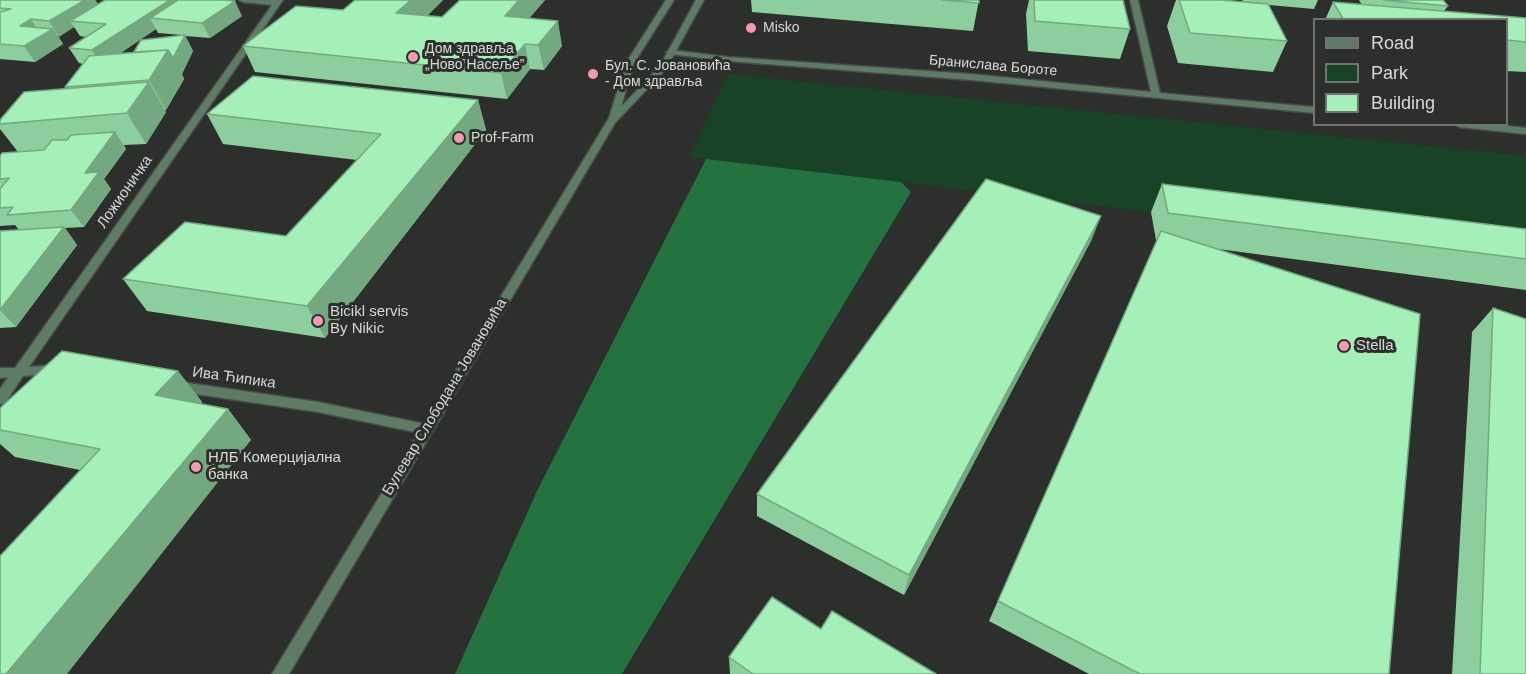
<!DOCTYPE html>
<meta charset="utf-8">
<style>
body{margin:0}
#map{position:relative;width:1526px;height:674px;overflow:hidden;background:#2d2f2d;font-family:Arial,sans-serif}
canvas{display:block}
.legend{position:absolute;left:1313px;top:18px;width:195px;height:108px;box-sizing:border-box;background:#2d2f2d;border:2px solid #717371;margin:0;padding:8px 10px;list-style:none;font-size:18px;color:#d7d9d8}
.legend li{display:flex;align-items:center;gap:12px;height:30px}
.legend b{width:30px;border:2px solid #717371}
</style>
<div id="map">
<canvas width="1526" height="674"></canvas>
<ul class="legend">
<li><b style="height:8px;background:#5e7b65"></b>Road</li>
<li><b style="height:16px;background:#184326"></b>Park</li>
<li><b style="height:16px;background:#a4f0b8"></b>Building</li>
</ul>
</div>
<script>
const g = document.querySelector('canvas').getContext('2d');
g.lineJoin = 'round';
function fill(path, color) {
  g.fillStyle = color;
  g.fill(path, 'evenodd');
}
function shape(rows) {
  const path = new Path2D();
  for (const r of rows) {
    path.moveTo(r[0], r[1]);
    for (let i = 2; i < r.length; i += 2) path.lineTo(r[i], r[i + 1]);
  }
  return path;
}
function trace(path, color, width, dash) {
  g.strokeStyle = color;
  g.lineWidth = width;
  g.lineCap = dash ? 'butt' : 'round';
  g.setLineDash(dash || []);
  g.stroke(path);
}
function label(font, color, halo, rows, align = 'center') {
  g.font = font + ' Arial,sans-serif';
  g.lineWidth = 6;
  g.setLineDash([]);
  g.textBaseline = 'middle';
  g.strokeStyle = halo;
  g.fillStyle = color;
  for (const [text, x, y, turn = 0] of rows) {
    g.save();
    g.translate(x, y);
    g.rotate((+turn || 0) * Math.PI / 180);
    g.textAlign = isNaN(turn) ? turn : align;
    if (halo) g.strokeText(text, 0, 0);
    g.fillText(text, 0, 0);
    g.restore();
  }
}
const green = shape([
 [728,74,1526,156,1526,260,1151,212,689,157]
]);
const forest = shape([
 [706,159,901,182,911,192,622,674,455,674,537,491]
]);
const minor = shape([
 [239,0,283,0,29,367,57,365,61,367,63,370,61,373,23,376,5,403,0,404,0,389,8,377,0,378,0,368,15,368,272,5,243,2,239,0],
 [1130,0,1138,0,1160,93,1314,107,1314,113,971,80,728,61,670,54,666,52,670,50,728,57,971,74,1151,92,1130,0],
 [1455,124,1490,124,1526,128,1526,134,1459,127,1455,124],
 [175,381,318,402,425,424,430,425,432,429,430,433,425,434,318,412,175,391,171,389,169,386,171,383,175,381]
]);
const tertiary = shape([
 [666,0,674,0,634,63,621,107,660,66,696,0,704,0,666,69,615,123,289,674,272,674,609,118,626,63,666,0]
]);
const wall = shape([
 [0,0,95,0,98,4,105,0,176,0,242,16,210,38,185,36,193,51,182,74,184,79,166,110,165,110,166,112,146,144,124,145,126,149,104,179,111,189,84,227,65,228,77,245,16,327,0,328,0,231,19,230,15,225,0,226,0,156,18,152,0,129,0,120,66,89,65,87,83,64,79,63,69,48,86,37,80,36,74,27,58,36,63,44,35,62,0,59],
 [156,29,158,33,182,35,134,52,120,53],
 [355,0,443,0,427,16,442,17,460,0,545,0,529,18,562,46,544,70,530,69,507,99,255,72,243,46,343,10],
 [751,0,979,0,973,31,752,12],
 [1029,0,1123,0,1130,29,1120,59,1028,51,1026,14],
 [1176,0,1221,0,1243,2,1242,0,1318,0,1314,9,1269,5,1287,41,1273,72,1178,63,1167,26],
 [1359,0,1443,0,1448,6,1444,11,1526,18,1526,72,1506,71,1506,20,1325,20,1333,2,1362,5],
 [478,100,486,130,325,338,147,311,123,279,286,236,357,160,223,144,207,114],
 [1162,184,1526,229,1526,290,1218,249,1389,674,1089,674,989,621,1157,241,1156,240,1151,212],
 [1092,239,904,595,757,516,757,494],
 [1493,308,1526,674,1452,674,1472,332],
 [178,371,202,402,201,404,228,409,251,440,80,470,15,457,0,444,0,408],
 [821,629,936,674,730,674,729,657]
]);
const shadedWall = shape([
 [82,0,95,0,99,6,70,21,74,27,59,37,49,21],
 [170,0,176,0,182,12,150,18,156,29,102,66,92,50],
 [411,0,443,0,404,38,396,13],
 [519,0,545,0,510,41,505,16],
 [235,1,242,16,210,38,202,23],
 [31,19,41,35,20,26],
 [558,21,562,46,544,70,538,45],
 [53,29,63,44,35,62,24,46],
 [185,35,193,51,182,74,184,79,166,110,149,80,168,50],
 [525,44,530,69,507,99,501,73],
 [149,82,166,112,146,144,127,113],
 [478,100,486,130,325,338,307,306],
 [115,132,126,149,104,179,111,189,84,227,71,210,85,173],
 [1101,216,1092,239,904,595,909,575],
 [64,227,77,245,16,327,0,310],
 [178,371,202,402,181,427,155,395],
 [228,409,251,440,67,674,6,674]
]);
const building = shape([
 [0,0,85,0,49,21,31,19,20,26,53,29,24,46,0,44,0,12,11,9,0,8,0,0],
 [105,0,170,0,92,50,69,48,106,24,70,21,105,0],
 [178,0,222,0,235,1,202,23,150,18,178,0],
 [355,0,411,0,396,13,442,17,460,0,519,0,505,16,558,21,538,45,525,44,501,73,243,46,296,6,343,10,355,0],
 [942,0,979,0,979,3,942,0],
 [1034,0,1123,0,1130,29,1035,21,1034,0],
 [1179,0,1221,0,1268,4,1287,41,1190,33,1179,0],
 [1383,0,1443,0,1448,6,1383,0],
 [1333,2,1526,18,1526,42,1506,40,1506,20,1344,20,1333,2],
 [185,35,173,58,168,50,134,52,141,40,185,35],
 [168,50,149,80,65,87,89,56,168,50],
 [253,76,478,100,307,306,123,279,185,222,286,236,381,134,207,114,253,76],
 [149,82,127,113,0,124,0,120,24,92,149,82],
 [115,132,85,173,99,172,71,210,7,215,13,207,0,208,0,189,9,178,0,179,0,156,2,153,44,150,52,140,67,140,71,135,115,132],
 [986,179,1101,216,909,575,757,494,986,179],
 [1162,184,1526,229,1526,259,1168,213,1162,184],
 [64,227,0,310,0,231,64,227],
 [1161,231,1420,314,1389,674,1140,674,998,601,1161,231],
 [1493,308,1526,319,1526,674,1480,674,1493,308],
 [62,351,178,371,155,395,228,409,6,674,0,674,0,556,100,449,0,430,0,408,62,351],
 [772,597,821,629,832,611,936,674,753,674,729,657,772,597]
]);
const markers = [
 [751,28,6,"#f19ab2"],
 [413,57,6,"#f19ab2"],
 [593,74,6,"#f19ab2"],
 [459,138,6,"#f19ab2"],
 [318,321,6,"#f19ab2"],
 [1344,346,6,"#f19ab2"],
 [196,467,6,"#f19ab2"]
];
const farPoinames = [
 ["Misko",763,28],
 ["Дом здравља",425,49],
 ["„Ново Насеље”",425,65],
 ["Бул. С. Јовановића",605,66],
 ["- Дом здравља",605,82],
 ["Prof-Farm",471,138]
];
const farStreetnames = [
 ["Бранислава Бороте",993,66,5]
];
const streetNames = [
 ["Ложионичка",125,192,-55],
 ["Ива Ћипика",234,378,8],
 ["Булевар Слободана Јовановића",445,397,-59]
];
const poiNames = [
 ["Bicikl servis",330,312],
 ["By Nikic",330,329],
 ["Stella",1356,346],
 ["НЛБ Комерцијална",208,458],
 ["банка",208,475]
];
fill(green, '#184326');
fill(forest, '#257241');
trace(minor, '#484a48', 3);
trace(tertiary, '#484a48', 3);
fill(minor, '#5e7b65');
fill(tertiary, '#5e7b65');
fill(wall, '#8dce9e');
fill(shadedWall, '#73a881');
fill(building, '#a4f0b8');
trace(building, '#73a881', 1.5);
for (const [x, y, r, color] of markers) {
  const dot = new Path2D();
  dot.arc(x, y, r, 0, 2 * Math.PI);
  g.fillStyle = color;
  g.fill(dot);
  trace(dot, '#2d2f2d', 2);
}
label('14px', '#d7d9d8', '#2d2f2d', farPoinames, 'left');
label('14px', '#d7d9d8', '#2d2f2d', farStreetnames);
label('15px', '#d7d9d8', '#2d2f2d', streetNames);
label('15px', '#d7d9d8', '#2d2f2d', poiNames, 'left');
</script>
